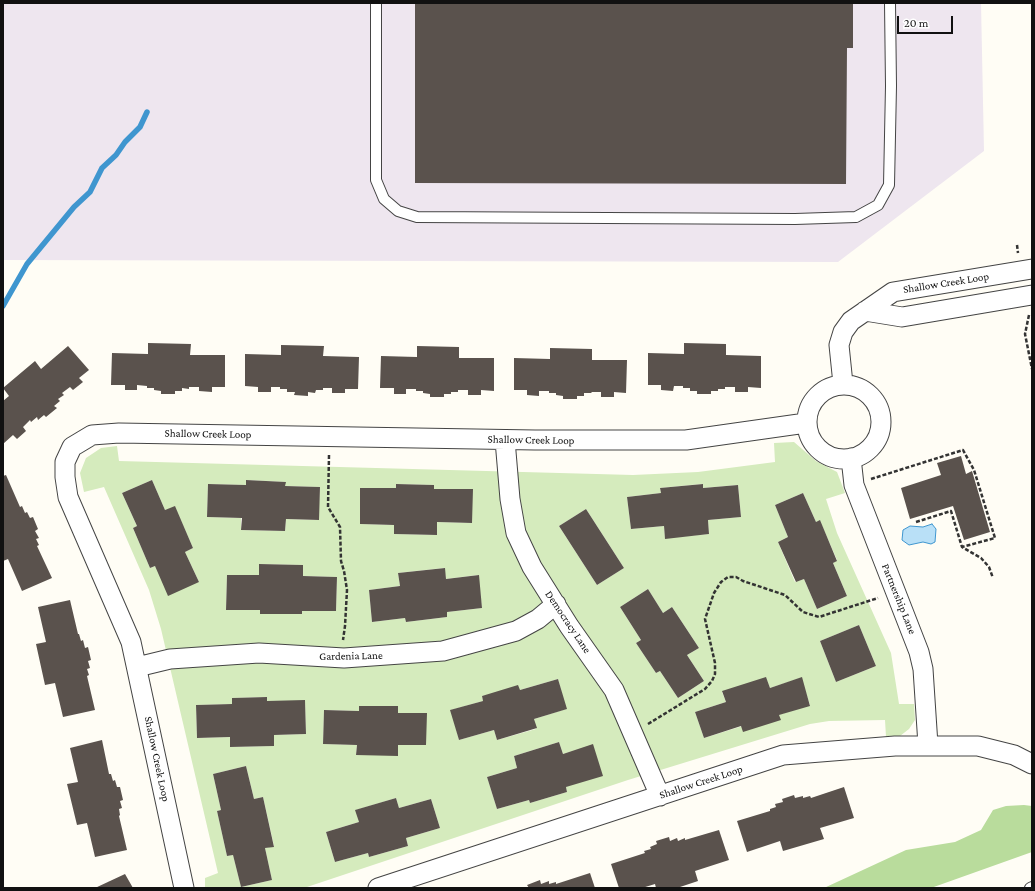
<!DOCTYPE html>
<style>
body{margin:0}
#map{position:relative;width:1035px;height:891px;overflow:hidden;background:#fffdf5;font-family:"Crimson Pro",serif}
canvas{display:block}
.frame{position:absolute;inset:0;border:4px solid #111;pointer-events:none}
.scale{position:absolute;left:897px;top:16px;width:56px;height:18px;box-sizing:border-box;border:2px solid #111;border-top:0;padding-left:5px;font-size:12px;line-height:14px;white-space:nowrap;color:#111;-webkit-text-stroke:3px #fff;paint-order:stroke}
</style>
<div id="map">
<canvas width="1035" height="891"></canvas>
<div class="frame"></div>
<div class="scale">20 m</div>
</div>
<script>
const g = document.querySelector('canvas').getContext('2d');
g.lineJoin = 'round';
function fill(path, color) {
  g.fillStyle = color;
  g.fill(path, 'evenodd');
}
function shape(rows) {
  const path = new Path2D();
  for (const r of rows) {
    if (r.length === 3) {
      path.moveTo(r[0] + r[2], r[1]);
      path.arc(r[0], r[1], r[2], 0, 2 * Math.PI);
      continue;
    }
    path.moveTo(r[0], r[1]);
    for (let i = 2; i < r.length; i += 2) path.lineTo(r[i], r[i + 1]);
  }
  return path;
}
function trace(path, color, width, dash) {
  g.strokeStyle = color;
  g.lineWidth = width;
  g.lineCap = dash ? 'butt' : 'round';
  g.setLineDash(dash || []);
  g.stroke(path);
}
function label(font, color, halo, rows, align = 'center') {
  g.font = font + ' "Crimson Pro",serif';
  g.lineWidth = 4;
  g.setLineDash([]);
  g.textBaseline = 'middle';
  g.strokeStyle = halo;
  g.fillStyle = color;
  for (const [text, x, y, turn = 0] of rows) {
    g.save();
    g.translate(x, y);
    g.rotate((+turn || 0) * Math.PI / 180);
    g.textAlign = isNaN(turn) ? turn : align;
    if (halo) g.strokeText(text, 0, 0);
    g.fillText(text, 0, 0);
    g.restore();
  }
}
const industrial = shape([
 [3,3,981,3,984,151,838,262,3,260]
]);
const green = shape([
 [794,442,816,461,837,472,845,493,826,499,837,533,891,653,899,704,914,704,915,720,909,729,900,736,886,737,885,720,829,721,810,724,628,780,304,888,205,888,205,878,218,873,161,629,149,590,104,487,84,492,80,473,86,458,101,448,117,446,119,461,633,475,698,472,775,462,774,443],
 [152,480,165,510,175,507,193,548,185,552,199,582,155,566,150,568,133,528,137,526,122,493],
 [247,480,285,482,285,486,320,487,318,520,286,519,285,531,241,530,241,518,207,517,208,484,246,485],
 [396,484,434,485,434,489,472,489,472,523,437,522,436,535,394,534,394,525,360,524,361,488,396,488],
 [702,484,703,488,738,485,741,517,708,520,709,534,665,538,664,526,631,529,627,497,661,493,660,488],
 [803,493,816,522,820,521,837,560,833,563,847,596,817,609,804,579,795,582,778,542,788,537,775,505],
 [586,509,624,568,597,585,559,526],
 [259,564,303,565,303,576,337,577,336,611,302,611,302,614,260,614,260,610,226,610,227,575,259,575],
 [444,568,446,579,478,575,482,608,447,612,447,617,406,622,405,618,372,622,369,590,400,586,398,573],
 [648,589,663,613,672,607,699,648,687,655,704,681,678,698,660,671,656,673,636,643,641,640,620,607],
 [859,625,876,666,836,682,820,641],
 [766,678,770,688,801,678,810,705,704,738,695,712,726,702,722,692],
 [558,679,566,709,534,719,536,729,497,740,494,730,459,740,451,710,483,701,482,696,520,690],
 [267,697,267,701,305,701,306,734,274,735,274,746,230,747,230,737,197,738,196,705,232,704,232,698],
 [359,706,398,706,398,713,426,713,426,745,398,745,398,755,356,755,357,745,323,744,324,710,359,711],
 [559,742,563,754,593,745,566,787,567,792,530,803,529,800,497,809,487,777,517,768,514,756],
 [246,766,254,799,263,797,274,846,265,848,272,880,241,887,233,855,227,856,217,811,221,810,213,774],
 [396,798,399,808,431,799,440,828,406,838,408,846,369,857,368,853,335,862,326,832,359,822,356,810]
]);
const forest = shape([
 [1024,805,1032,806,1032,852,931,888,824,888,906,850,955,842,981,830,993,810,1006,806]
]);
const water = shape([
 [932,524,936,529,935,542,931,544,923,542,909,545,902,540,903,530,910,526,923,527,932,524]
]);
const stream = shape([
 [3,306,27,264,74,207,90,192,102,168,116,155,125,142,140,127,147,112]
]);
const building = shape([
 [415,3,853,3,853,48,847,48,846,184,415,183],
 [148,343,191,344,190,355,225,355,225,387,212,387,212,392,199,391,199,387,189,387,189,389,182,388,182,391,175,391,175,394,161,394,161,391,154,390,154,388,147,388,147,386,137,385,137,390,125,390,125,385,111,385,112,353,148,354],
 [684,343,726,344,726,355,761,356,761,388,748,387,748,392,735,392,735,387,725,387,725,389,718,389,718,391,711,391,711,394,697,394,697,391,690,391,690,388,683,388,683,386,674,386,673,391,661,390,661,385,648,385,648,353,684,354],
 [281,345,324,346,323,356,359,357,358,389,345,389,345,393,332,393,332,388,323,388,323,390,316,390,315,393,308,392,308,396,294,395,295,392,287,392,287,389,280,389,280,387,271,387,271,392,258,392,258,387,245,386,245,354,281,355],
 [68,346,89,370,79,378,83,382,73,390,70,387,62,393,64,395,58,399,60,401,54,406,57,408,46,417,44,415,38,420,37,417,31,422,30,420,23,427,26,431,17,439,13,435,3,444,3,401,9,396,3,388,35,361,41,369],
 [417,346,459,347,459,358,494,358,494,391,481,390,481,395,468,395,468,390,458,390,458,392,451,392,451,394,444,394,444,397,430,397,430,394,423,393,423,391,416,391,416,389,406,389,406,394,394,394,394,388,380,388,381,356,417,357],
 [550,348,592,349,592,360,627,360,626,393,614,392,614,397,601,397,601,392,592,392,591,393,584,393,584,396,577,396,577,399,563,399,563,396,556,395,556,393,549,393,549,391,539,391,539,396,527,395,527,390,514,390,514,358,550,359],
 [961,456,966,474,972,471,990,532,964,540,953,506,910,519,901,488,941,475,937,463],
 [6,475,20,507,22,506,25,513,27,512,30,518,33,517,38,529,35,531,39,538,36,539,39,545,37,546,52,578,22,591,8,559,3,561,3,476],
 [152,480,165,510,175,506,193,548,185,552,199,582,168,596,155,566,150,568,133,528,137,526,122,493],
 [246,480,286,482,285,486,320,487,319,520,286,519,285,531,241,530,242,518,207,517,208,484,246,485],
 [396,484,434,485,434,489,473,489,472,523,437,522,437,535,394,534,394,525,360,524,360,488,396,488],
 [703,484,703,488,738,485,741,517,708,520,709,534,665,539,664,526,631,529,627,497,661,493,660,488],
 [803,493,816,522,820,520,837,561,833,563,847,596,817,609,804,579,796,582,778,542,788,537,775,505],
 [586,509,624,568,597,585,559,526],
 [259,564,303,565,303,576,337,577,336,611,302,611,302,614,260,614,260,610,226,610,227,575,259,575],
 [445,568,446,579,479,575,482,608,447,612,447,617,406,622,405,618,372,622,369,590,400,586,398,573],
 [648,589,663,613,672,607,699,648,687,655,704,681,678,698,660,671,656,673,636,643,641,640,620,607],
 [70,600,78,634,79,634,81,641,83,640,85,648,88,647,91,660,88,661,90,668,87,669,89,675,87,676,95,710,63,717,55,683,45,685,36,644,46,642,38,607],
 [859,625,876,666,836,682,820,641],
 [766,677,770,688,802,677,810,706,779,715,781,720,743,732,741,726,704,738,695,712,726,702,722,691],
 [558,679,567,709,534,719,537,728,497,740,494,730,459,740,450,710,483,701,482,696,518,685,520,690],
 [267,697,267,701,305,700,306,734,274,735,274,746,230,747,230,737,197,738,196,705,232,704,232,698],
 [359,706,398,706,398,713,427,713,426,745,398,745,398,756,356,755,357,745,323,744,324,710,359,711],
 [102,740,109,774,111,774,113,781,115,780,117,787,120,787,123,800,120,801,122,808,119,809,120,815,119,816,127,850,95,857,87,823,77,825,67,784,78,782,70,748],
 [559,742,563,754,593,744,603,776,566,787,567,792,530,803,529,800,497,809,487,777,517,768,514,756],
 [246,766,254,799,263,797,274,847,265,848,272,880,241,887,233,855,227,856,217,811,221,810,213,774],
 [844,787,854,818,820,828,824,839,783,851,780,841,747,852,737,821,770,811,770,809,776,807,775,804,783,802,782,799,794,795,795,798,803,796,803,798,810,796,811,798],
 [396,798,399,808,431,799,440,828,406,838,408,846,369,857,368,853,335,862,326,832,359,822,355,810],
 [719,830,729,860,695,871,698,881,677,888,656,888,655,884,642,888,619,888,611,864,645,853,644,851,651,849,650,847,657,844,656,841,669,837,670,841,677,838,678,841,685,838,685,840],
 [590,873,595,888,529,888,527,885,540,880,541,884,549,881,549,884,556,882,556,884],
 [125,874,133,888,95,888]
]);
const path = shape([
 [1017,245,1018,253],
 [1029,315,1025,334,1032,369],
 [329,455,328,507,340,527,341,561,344,571,347,590,345,626,343,640],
 [871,479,963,450,974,470,995,538,962,547],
 [916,522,951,511,962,547,981,558,989,567,993,578],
 [648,724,705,689,712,681,715,674,715,663,705,619,714,593,721,582,728,577,736,577,743,581,785,595,803,612,819,617,878,598]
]);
const service = shape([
 [376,3,376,180,384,199,398,211,417,217,795,219,856,217,878,205,889,185,891,86,890,3],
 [1030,888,1032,887]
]);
const minor = shape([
 [865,311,902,317,1032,295],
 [843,384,839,345,843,332,851,321,893,292,1032,269],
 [844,422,37],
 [505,440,510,499,516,533,532,567,569,626,614,690,660,796],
 [851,458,854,485,919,652,923,669,928,745],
 [137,667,170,659,259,653,344,658,443,651,516,631,538,619,556,604],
 [184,888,131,642,68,497,65,477,65,462,72,447,92,435,119,433,535,440,686,440,806,423],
 [378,888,783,755,895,746,978,746,1014,755,1032,764]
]);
const streetNames = [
 ["Shallow Creek Loop",946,283,-9],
 ["Shallow Creek Loop",208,434,1],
 ["Shallow Creek Loop",531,440,1],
 ["Partnership Lane",899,599,68],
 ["Democracy Lane",568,622,56],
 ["Gardenia Lane",351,656,-1],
 ["Shallow Creek Loop",157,759,78],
 ["Shallow Creek Loop",701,782,-18]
];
fill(industrial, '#eee6ef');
fill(green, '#d5ebbd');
fill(forest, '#b9dc9c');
fill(water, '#b9e0f7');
trace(water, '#3f96cf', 1);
trace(stream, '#3f96cf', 5.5);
fill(building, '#5a524d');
trace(service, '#444', 12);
trace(minor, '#444', 21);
trace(path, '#333', 2.5, [4, 2]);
trace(service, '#fff', 10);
trace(minor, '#fff', 19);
label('11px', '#111', '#fff', streetNames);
</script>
